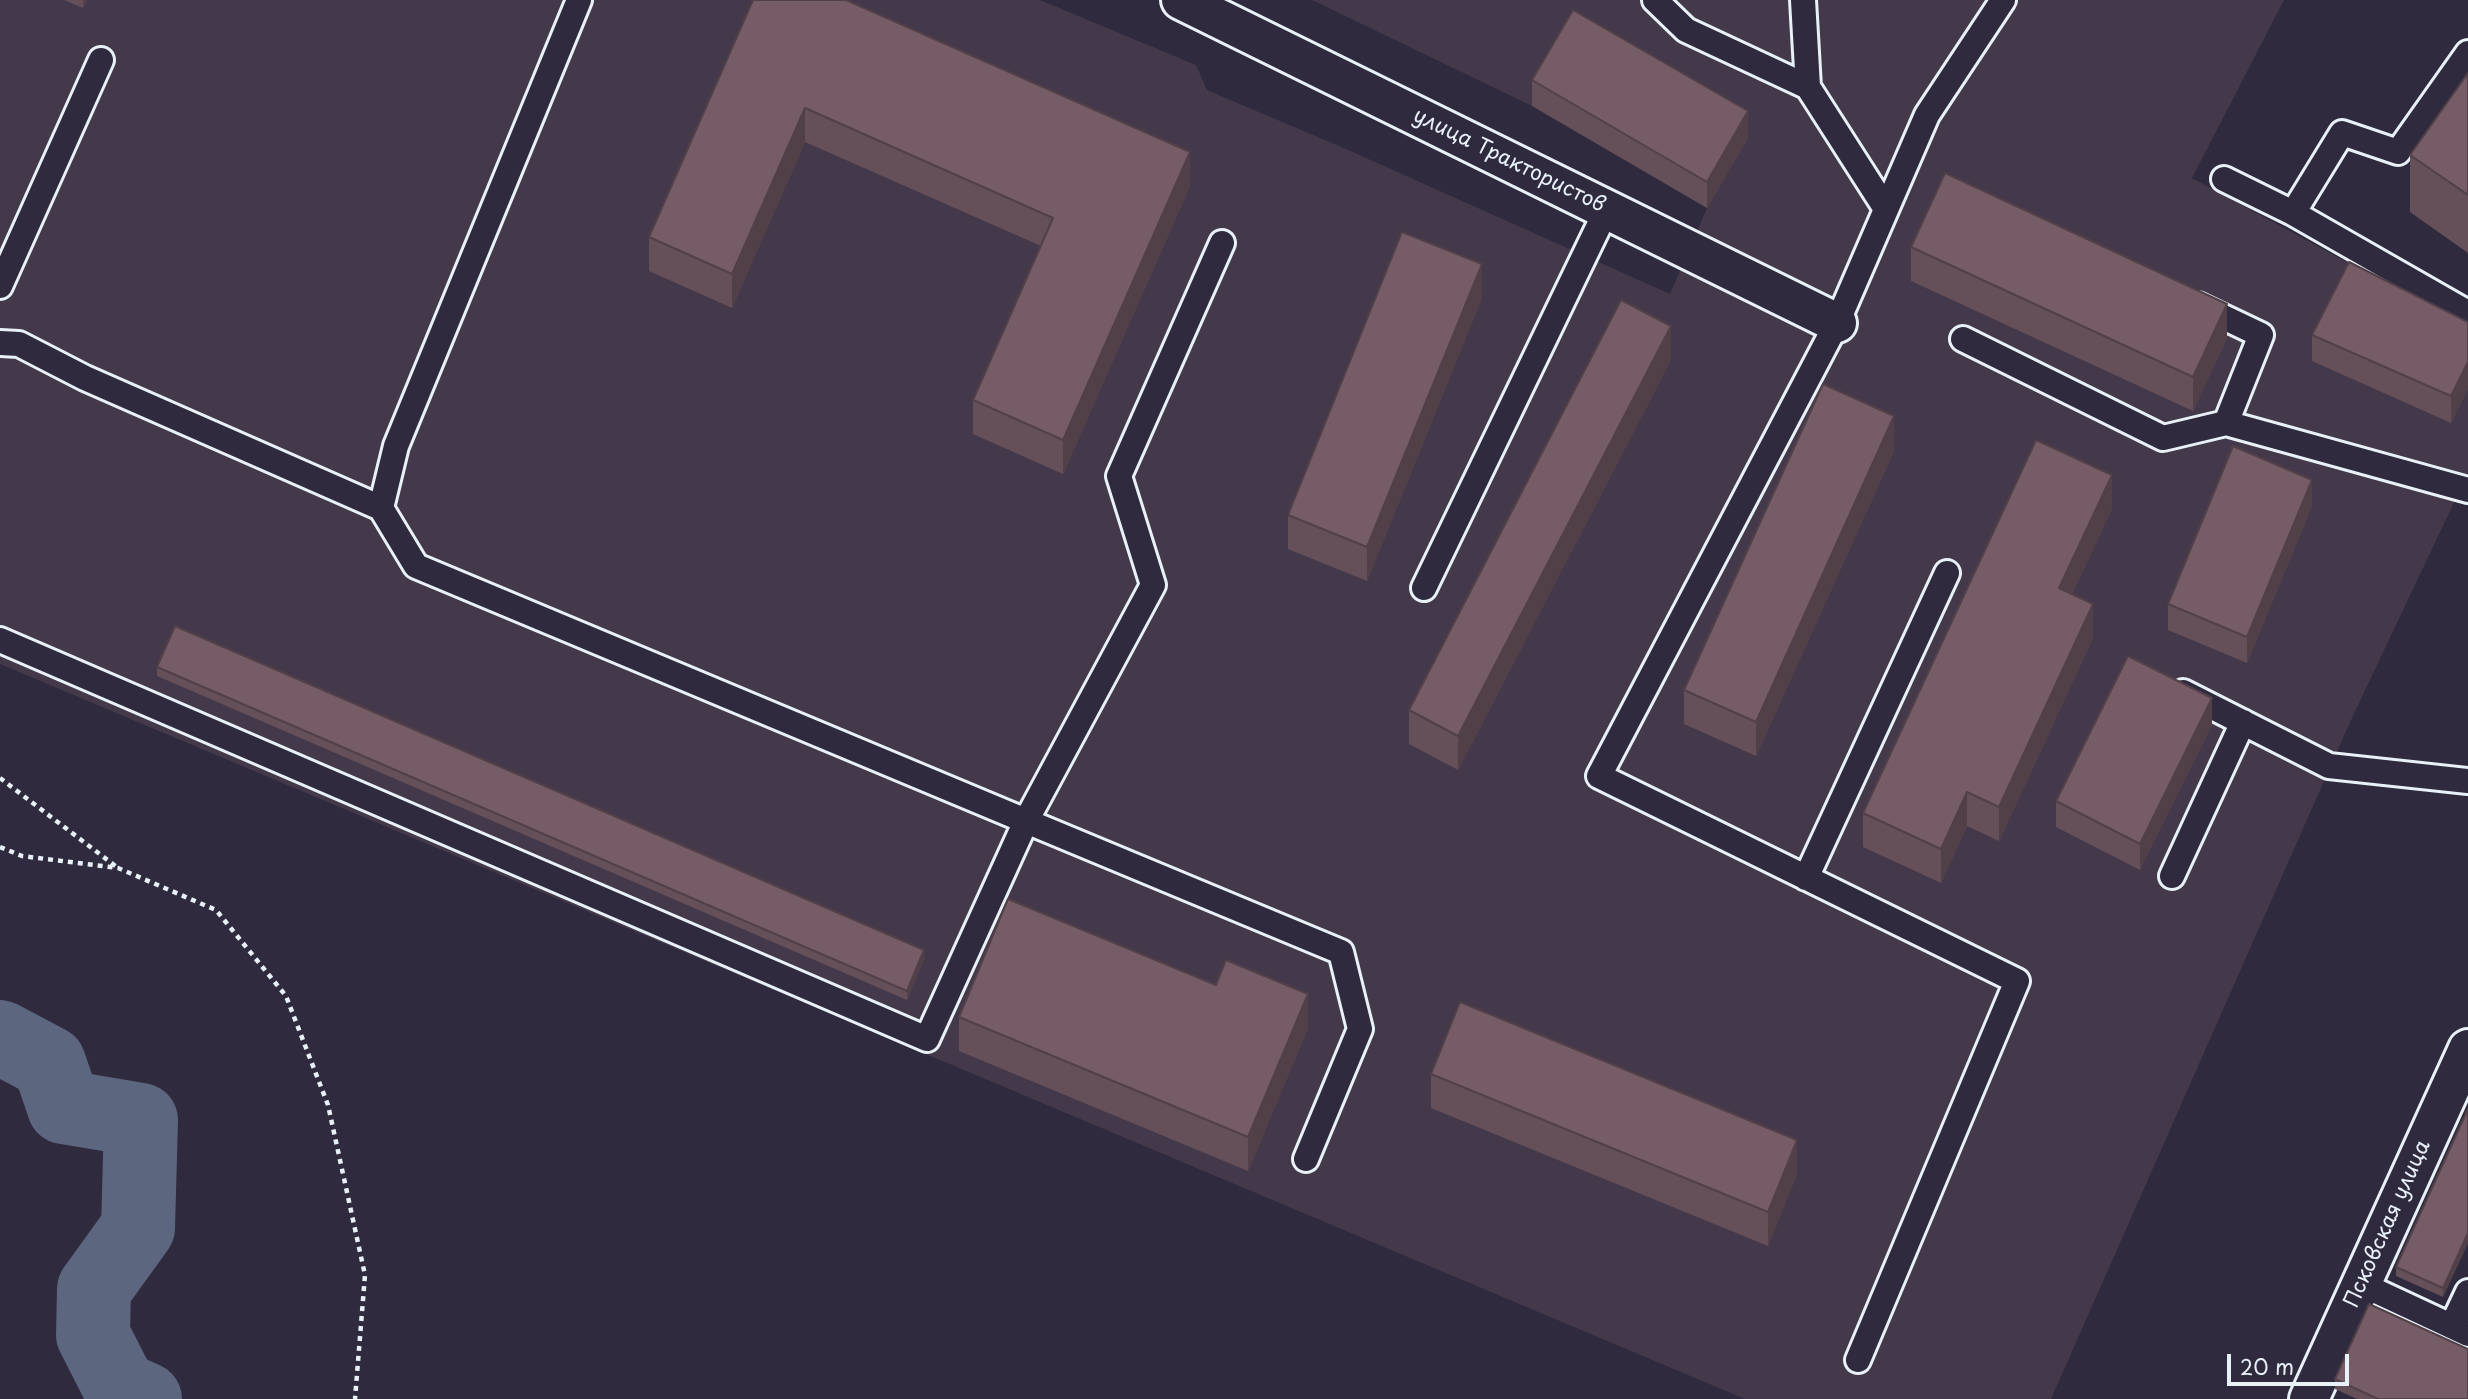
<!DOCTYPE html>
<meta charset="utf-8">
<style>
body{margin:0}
#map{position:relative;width:2468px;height:1399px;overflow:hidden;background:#2f2a3d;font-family:"Playpen Sans",sans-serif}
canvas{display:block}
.scale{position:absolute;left:2227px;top:1354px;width:122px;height:32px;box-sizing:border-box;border:4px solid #e8f1f8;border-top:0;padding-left:9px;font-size:21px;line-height:24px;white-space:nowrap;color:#e8f1f8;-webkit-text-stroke:5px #2f2a3d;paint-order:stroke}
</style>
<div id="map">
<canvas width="2468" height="1399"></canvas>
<div class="scale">20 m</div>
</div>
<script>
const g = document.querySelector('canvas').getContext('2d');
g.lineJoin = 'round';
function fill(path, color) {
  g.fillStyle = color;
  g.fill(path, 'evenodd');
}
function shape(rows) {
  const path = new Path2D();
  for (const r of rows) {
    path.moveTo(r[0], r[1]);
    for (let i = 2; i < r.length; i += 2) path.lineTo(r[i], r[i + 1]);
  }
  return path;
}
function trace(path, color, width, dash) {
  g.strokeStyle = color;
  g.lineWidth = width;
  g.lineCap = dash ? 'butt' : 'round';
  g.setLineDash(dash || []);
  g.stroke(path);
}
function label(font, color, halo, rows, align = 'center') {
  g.font = font + ' "Playpen Sans",sans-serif';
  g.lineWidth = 7;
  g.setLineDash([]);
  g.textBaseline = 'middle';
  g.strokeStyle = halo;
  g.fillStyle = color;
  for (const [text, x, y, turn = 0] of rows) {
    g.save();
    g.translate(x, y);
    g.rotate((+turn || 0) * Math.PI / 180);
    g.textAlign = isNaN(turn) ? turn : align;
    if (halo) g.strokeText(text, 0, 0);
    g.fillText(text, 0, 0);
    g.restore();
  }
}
const built = shape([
 [0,0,1040,0,1196,65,1207,90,1346,149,1670,294,1707,208,1532,106,1312,0,2284,0,2192,178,2468,328,2468,473,2351,720,2051,1399,1745,1399,0,664]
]);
const river = shape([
 [0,1037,49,1063,64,1107,141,1120,138,1228,94,1289,93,1335,120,1388,145,1399]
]);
const path = shape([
 [0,778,118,868],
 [0,847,22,856,118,868,216,910,286,996,328,1105,365,1275,355,1399]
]);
const service = shape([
 [579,0,396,446,381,508,416,566,1026,821,1153,585,1119,476,1222,243],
 [1655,0,1686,30,1808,87,1886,209],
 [1803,0,1808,87],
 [2468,53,2398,152,2342,133,2293,213,2468,313],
 [2224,179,2293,213],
 [0,286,101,60],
 [2198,305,2261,335,2226,423],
 [1963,339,2163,438,2226,423,2468,490],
 [0,343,19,344,85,378,381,508],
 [1424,588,1607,209],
 [0,640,927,1039,1026,821,1341,952,1360,1029,1306,1159],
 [2183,692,2329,766,2468,781],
 [2172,876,2243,722],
 [1806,878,1947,573],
 [2361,1284,2468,1334],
 [2452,1326,2468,1292],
 [1858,1360,2017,981,1599,776,1837,323,1927,115,2003,0]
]);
const minor = shape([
 [1181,0,1837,323],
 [2309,1399,2468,1049]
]);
const wall = shape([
 [64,0,87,0,83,8],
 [753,0,1190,186,1063,474,973,434,973,400,1041,246,805,142,732,308,649,271,649,237],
 [2468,73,2468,253,2410,212,2410,155],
 [1532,80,1748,138,1707,208,1532,106],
 [1911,247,2227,338,2193,411,1911,281],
 [1482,298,1367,581,1288,549,1288,515],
 [2468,322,2468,388,2451,423,2312,361,2312,335],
 [1671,360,1458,770,1409,744,1409,710],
 [1894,451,1756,756,1684,724,1684,690],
 [2312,506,2247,663,2168,630,2168,604],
 [2112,509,2072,594,2093,638,1999,841,1967,826,1941,883,1863,847,1863,813],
 [157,667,924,959,907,1000,157,676],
 [2212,725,2140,870,2056,827,2056,801],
 [1216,985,1308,1028,1248,1171,959,1051,959,1017],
 [1431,1074,1797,1174,1768,1246,1431,1108],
 [2468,1109,2468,1243,2443,1297,2396,1276,2396,1267],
 [2335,1379,2468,1399,2357,1399,2335,1389]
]);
const shadedWall = shape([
 [83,0,87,0,83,8],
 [805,108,805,142,732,308,732,274],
 [1748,111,1748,138,1707,208,1707,182],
 [1190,152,1190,186,1063,474,1063,440],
 [1482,264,1482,298,1367,581,1367,547],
 [2227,304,2227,338,2193,411,2193,377],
 [1671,326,1671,360,1458,770,1458,736],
 [2468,362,2468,388,2451,423,2451,396],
 [1894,416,1894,451,1756,756,1756,722],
 [2112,475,2112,509,2059,622,2059,588],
 [2312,480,2312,506,2247,663,2247,637],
 [2093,604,2093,638,1999,841,1999,807],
 [2212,698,2212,725,2140,870,2140,844],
 [1967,792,1967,826,1941,883,1941,849],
 [924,950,924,959,907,1000,907,991],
 [1308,994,1308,1028,1248,1171,1248,1137],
 [1797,1140,1797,1174,1768,1246,1768,1212],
 [2468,1233,2468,1243,2443,1297,2443,1288]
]);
const building = shape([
 [753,0,846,0,1190,152,1063,440,973,400,1053,218,805,108,732,274,649,237,753,0],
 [1573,10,1748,111,1707,182,1532,80,1573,10],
 [2468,73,2468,195,2410,155,2468,73],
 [1945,173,2227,304,2193,377,1911,247,1945,173],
 [1402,232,1482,264,1367,547,1288,515,1402,232],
 [2349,262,2468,322,2468,362,2451,396,2312,335,2349,262],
 [1621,300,1671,326,1458,736,1409,710,1621,300],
 [1823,384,1894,416,1756,722,1684,690,1823,384],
 [2036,440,2112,475,2059,588,2093,604,1999,807,1967,792,1941,849,1863,813,2036,440],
 [2233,446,2312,480,2247,637,2168,604,2233,446],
 [175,626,924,950,907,991,157,667,175,626],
 [2128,656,2212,698,2140,844,2056,801,2128,656],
 [1008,899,1216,985,1226,960,1308,994,1248,1137,959,1017,1008,899],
 [1460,1002,1797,1140,1768,1212,1431,1074,1460,1002],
 [2468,1109,2468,1233,2443,1288,2396,1267,2468,1109],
 [2369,1304,2468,1349,2468,1399,2378,1399,2335,1379,2369,1304]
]);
const streetNames = [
 ["улица Трактористов",1509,161,26],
 ["Псковская улица",2388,1224,-66]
];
fill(built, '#44394a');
trace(river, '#5c667f', 74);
trace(service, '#e8f1f8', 30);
trace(minor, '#e8f1f8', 44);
trace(path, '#e8f1f8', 4.5, [5, 5]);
trace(service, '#2f2a3d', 24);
trace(minor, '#2f2a3d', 38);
fill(wall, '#654f59');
fill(shadedWall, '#524048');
fill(building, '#755c67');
trace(building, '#524048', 2);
label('21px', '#e8f1f8', '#2f2a3d', streetNames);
</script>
